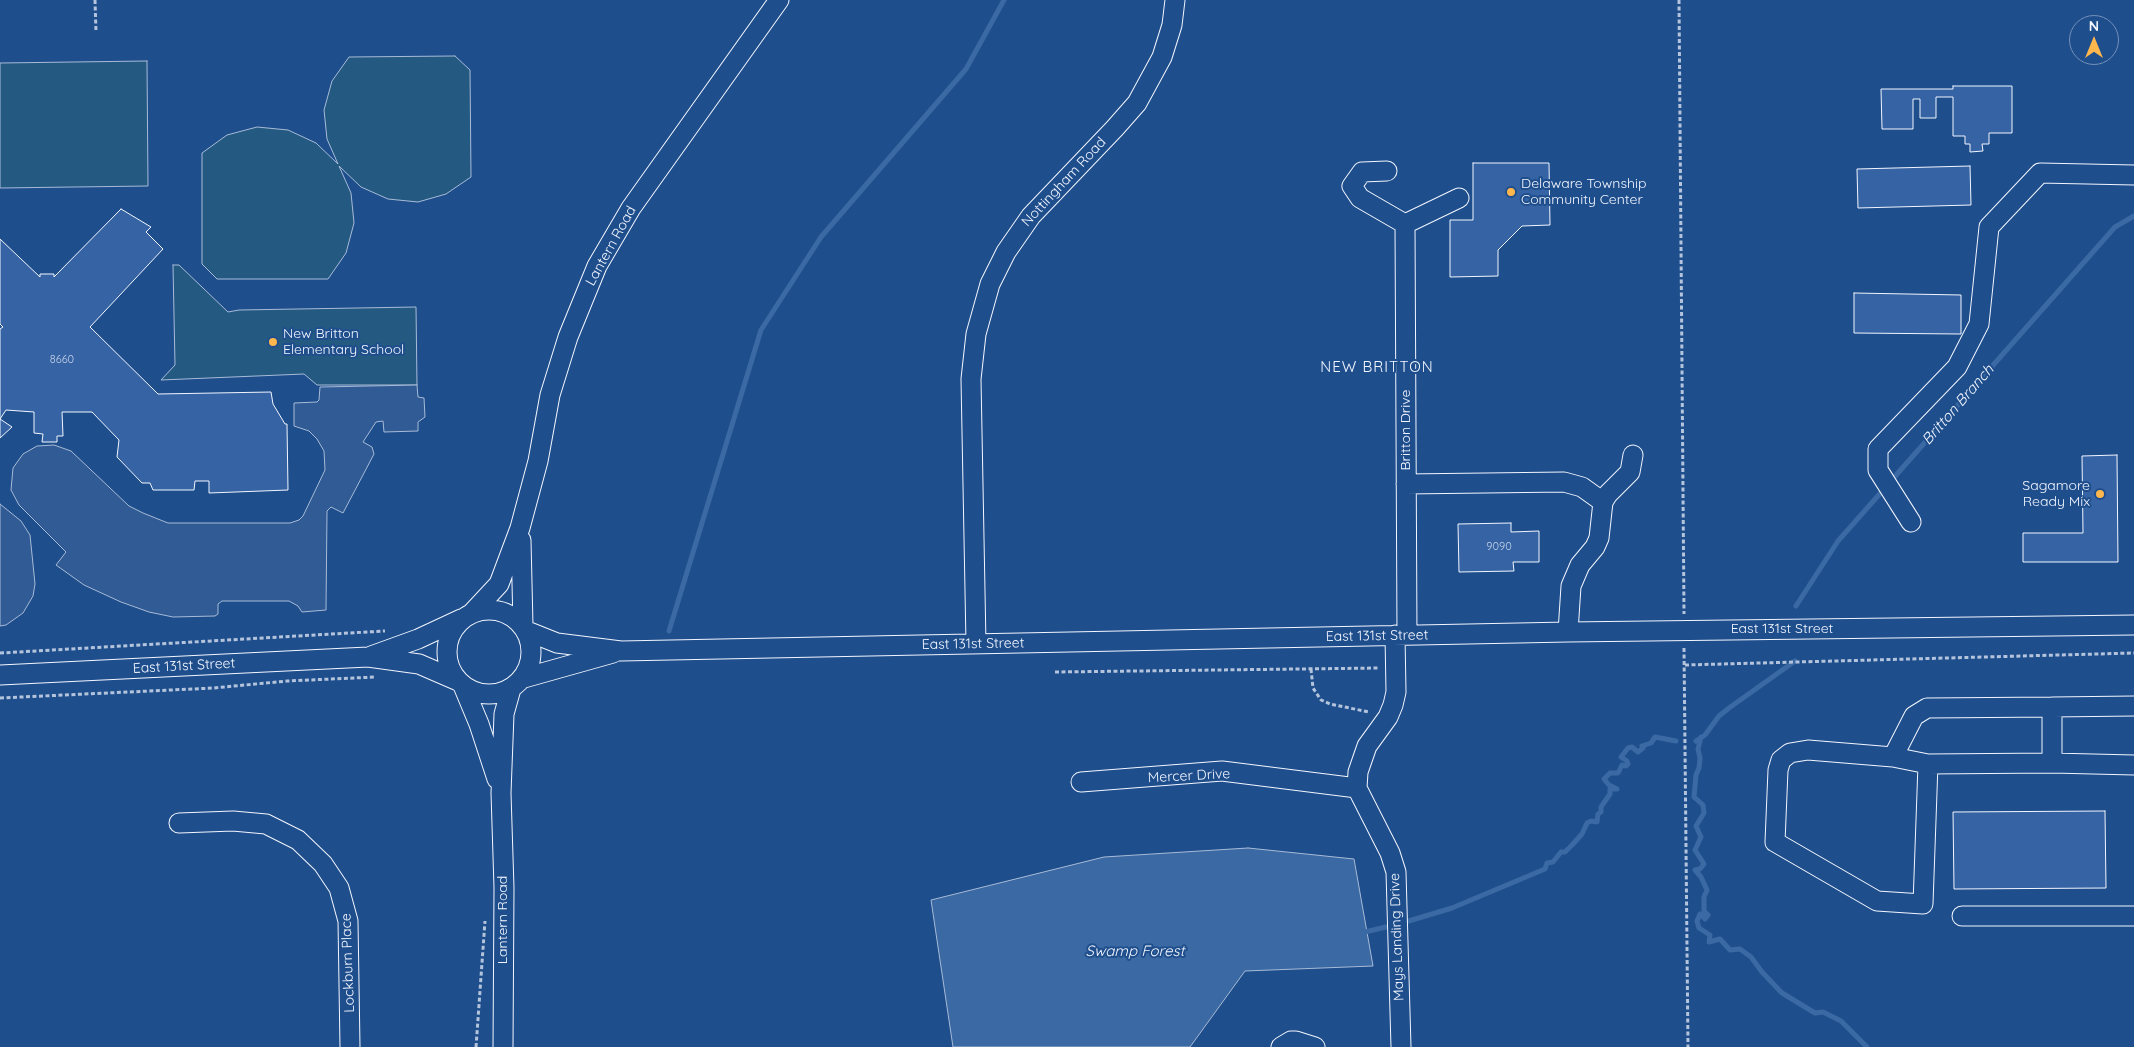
<!DOCTYPE html>
<style>
body{margin:0}
#map{position:relative;width:2134px;height:1047px;overflow:hidden;background:#1f4e8c;font-family:Quicksand,sans-serif}
canvas{display:block}
.north{position:absolute;left:2069px;top:15px;width:50px;height:50px;box-sizing:border-box;background:#1f4e8c;border:1px solid #7391ba;border-radius:50%;rotate:0deg;font-size:14px;font-weight:700;line-height:20px;text-align:center;color:#f2f6ff}
.north::after{content:'';display:block;margin:auto;width:18px;height:22px;background:#ffb74d;clip-path:polygon(50% 0,100% 100%,50% 72%,0 100%)}
</style>
<div id="map">
<canvas width="2134" height="1047"></canvas>
<div class="north">N</div>
</div>
<script>
const g = document.querySelector('canvas').getContext('2d');
g.lineJoin = 'round';
function fill(path, color) {
  g.fillStyle = color;
  g.fill(path, 'evenodd');
}
function shape(rows) {
  const path = new Path2D();
  for (const r of rows) {
    if (r.length === 3) {
      path.moveTo(r[0] + r[2], r[1]);
      path.arc(r[0], r[1], r[2], 0, 2 * Math.PI);
      continue;
    }
    path.moveTo(r[0], r[1]);
    for (let i = 2; i < r.length; i += 2) path.lineTo(r[i], r[i + 1]);
  }
  return path;
}
function trace(path, color, width, dash) {
  g.strokeStyle = color;
  g.lineWidth = width;
  g.lineCap = dash ? 'butt' : 'round';
  g.setLineDash(dash || []);
  g.stroke(path);
}
function label(font, color, halo, rows, align = 'center') {
  g.font = font + ' Quicksand,sans-serif';
  g.lineWidth = 4;
  g.setLineDash([]);
  g.textBaseline = 'middle';
  g.strokeStyle = halo;
  g.fillStyle = color;
  for (const [text, x, y, turn = 0] of rows) {
    g.save();
    g.translate(x, y);
    g.rotate((+turn || 0) * Math.PI / 180);
    g.textAlign = isNaN(turn) ? turn : align;
    if (halo) g.strokeText(text, 0, 0);
    g.fillText(text, 0, 0);
    g.restore();
  }
}
const green = shape([
 [455,56,470,70,471,177,446,194,418,202,388,199,361,187,339,166,351,193,354,223,346,253,328,279,217,279,202,264,202,153,227,135,257,127,288,130,316,143,338,164,327,139,324,110,332,81,349,57,455,56],
 [147,61,148,186,0,188,0,63,147,61],
 [173,265,179,265,228,312,239,310,416,307,417,385,317,385,304,374,161,380,175,365,173,265]
]);
const parking = shape([
 [417,385,418,397,424,398,425,417,418,422,418,431,384,432,383,421,376,422,363,442,372,447,374,454,343,513,331,507,327,511,326,610,302,612,298,606,289,601,222,601,218,604,218,614,215,616,173,617,149,612,121,602,84,585,56,565,66,552,19,505,11,490,13,468,23,454,37,446,54,445,71,451,129,506,143,513,168,523,290,523,299,520,303,516,325,470,324,451,317,439,309,431,294,426,294,403,317,402,319,400,320,387,417,385],
 [0,504,21,521,30,535,35,584,33,596,23,613,6,625,0,626,0,504]
]);
const water = shape([
 [1248,848,1354,859,1373,966,1245,971,1190,1047,953,1047,931,900,1104,857,1248,848]
]);
const stream = shape([
 [1890,482,2115,227,2134,216],
 [1796,606,1838,541,1884,489],
 [669,631,761,330,821,237,966,69,1004,0],
 [1701,737,1698,749,1700,758,1699,768,1696,775,1694,797,1703,805,1704,813,1696,826,1701,837,1695,850,1704,864,1700,869,1695,870,1701,877,1707,890,1704,897,1704,911,1708,915,1705,919,1700,914,1697,921,1699,928,1710,935,1709,942,1720,939,1730,950,1740,949,1751,957,1762,972,1782,993,1815,1013,1823,1012,1841,1021,1867,1047],
 [1696,741,1705,735,1719,716,1729,708,1795,661],
 [1402,923,1452,908,1545,869,1547,863,1553,862,1561,852,1565,852,1573,844,1582,834,1587,823,1591,821,1597,822,1598,814,1601,812,1601,807,1610,794,1610,789,1617,789,1609,785,1604,779,1610,773,1618,773,1622,765,1626,766,1628,764,1627,761,1621,757,1628,748,1632,747,1638,752,1643,748,1642,746,1651,743,1655,737,1676,741],
 [1361,933,1394,925]
]);
const building = shape([
 [1953,86,2012,86,2012,133,1989,133,1989,144,1982,144,1983,151,1970,152,1970,144,1965,144,1965,136,1953,136,1953,97,1936,97,1936,118,1920,118,1920,99,1913,99,1913,129,1882,129,1881,89,1953,89,1953,86],
 [1473,163,1549,163,1550,225,1522,226,1498,250,1498,276,1450,277,1450,220,1473,220,1473,163],
 [1970,166,1971,205,1858,208,1857,169,1970,166],
 [121,209,151,227,146,232,163,249,90,327,158,394,271,392,273,404,285,424,287,424,288,490,209,493,209,481,195,481,194,490,153,490,150,483,142,483,117,457,119,440,92,412,62,412,63,436,57,436,57,442,42,442,43,434,34,433,34,412,6,410,0,419,12,427,0,438,0,329,3,327,0,324,0,239,40,277,40,274,54,274,54,277,121,209],
 [1854,293,1961,295,1961,334,1854,333,1854,293],
 [2117,455,2118,562,2023,562,2023,533,2083,533,2082,456,2117,455],
 [1511,523,1511,532,1539,531,1539,562,1513,562,1514,571,1459,572,1458,524,1511,523],
 [2105,811,2106,888,1954,889,1953,812,2105,811]
]);
const path = shape([
 [95,0,96,32],
 [1679,0,1684,614],
 [1684,648,1688,1047],
 [0,653,385,631],
 [1685,665,2134,653],
 [1311,669,1313,688,1321,700,1330,704,1369,712],
 [1055,672,1379,668],
 [0,698,214,688,287,681,376,677],
 [476,1047,485,921]
]);
const minor = shape([
 [1387,171,1362,172,1352,186,1360,198,1405,224],
 [1405,224,1407,635],
 [1405,224,1459,198],
 [1406,484,1564,482,1582,487,1603,502],
 [1911,522,1878,470,1878,449,1957,367,1979,324,1989,227,2040,173,2134,175],
 [521,540,523,626],
 [489,652,42],
 [472,613,499,584,520,528,538,461,550,395,568,337,597,266,631,208,779,0],
 [527,631,557,643,621,651,1568,632,2134,625],
 [1568,632,1571,586,1580,565,1595,547,1599,538,1603,502,1608,494,1630,472,1633,455],
 [1395,635,1396,692,1393,705,1388,717,1367,746,1358,772,1357,788,1390,853,1396,872,1401,1047],
 [976,644,971,379,976,334,990,284,1006,252,1031,216,1115,128,1137,103,1162,57,1172,25,1175,0],
 [371,656,418,639,461,619],
 [0,675,368,657,419,664,456,680],
 [524,678,613,653],
 [464,688,479,724,497,779],
 [2134,706,2052,707,2052,763,2134,765],
 [1893,757,1928,764,2052,763],
 [1928,764,1923,904,1877,901,1775,842,1778,770,1781,760,1790,753,1808,750,1893,757,1914,716,1927,708,2052,707],
 [1081,782,1222,771,1357,788],
 [179,823,233,821,266,824,298,840,323,864,339,888,348,921,350,1047],
 [1962,916,2134,916],
 [503,1047,504,888,501,793,504,714,511,689],
 [1281,1047,1291,1041,1296,1041,1315,1047]
]);
const markers = [
 [1511,192,5,"#ffb74d"],
 [273,342,5,"#ffb74d"],
 [2100,494,5,"#ffb74d"]
];
const numberNames = [
 ["8660",62,360],
 ["9090",1499,547]
];
const streetNames = [
 ["Nottingham Road",1064,182,-47],
 ["Lantern Road",611,246,-61],
 ["Britton Drive",1406,430,-90],
 ["East 131st Street",1782,629],
 ["East 131st Street",1377,636,-1],
 ["East 131st Street",973,644,-1],
 ["East 131st Street",184,666,-3],
 ["Mercer Drive",1189,776,-3],
 ["Lantern Road",503,920,-90],
 ["Mays Landing Drive",1397,937,-92],
 ["Lockburn Place",348,963,-92]
];
const poiNames = [
 ["Delaware Township",1521,184],
 ["Community Center",1521,200],
 ["New Britton",283,334],
 ["Elementary School",283,350],
 ["Sagamore",2090,486,"right"],
 ["Ready Mix",2090,502,"right"]
];
const neighbourhoodNames = [
 ["NEW BRITTON",1377,367]
];
const waterNames = [
 ["Britton Branch",1958,405,-49],
 ["Swamp Forest",1135,951]
];
fill(green, '#245a82');
trace(green, '#a8bbd7', 1);
fill(parking, '#305b95');
trace(parking, '#a8bbd7', 1);
fill(water, '#3b69a3');
trace(water, '#a8bbd7', 1);
trace(stream, '#3b69a3', 5);
fill(building, '#3563a3');
trace(building, '#f2f6ff', 1);
trace(minor, '#f2f6ff', 21);
trace(path, '#b3c4dc', 3, [4, 2.5]);
trace(minor, '#1f4e8c', 19);
for (const [x, y, r, color] of markers) {
  const dot = new Path2D();
  dot.arc(x, y, r, 0, 2 * Math.PI);
  g.fillStyle = color;
  g.fill(dot);
  trace(dot, '#1f4e8c', 2);
}
label('11px', '#c3d1e8', null, numberNames);
label('14px', '#f2f6ff', '#1f4e8c', streetNames);
label('14px', '#f2f6ff', '#1f4e8c', poiNames, 'left');
g.letterSpacing = '1px';
label('15px', '#f2f6ff', '#1f4e8c', neighbourhoodNames);
g.letterSpacing = '0px';
label('italic 15px', '#f2f6ff', '#1f4e8c', waterNames);
</script>
